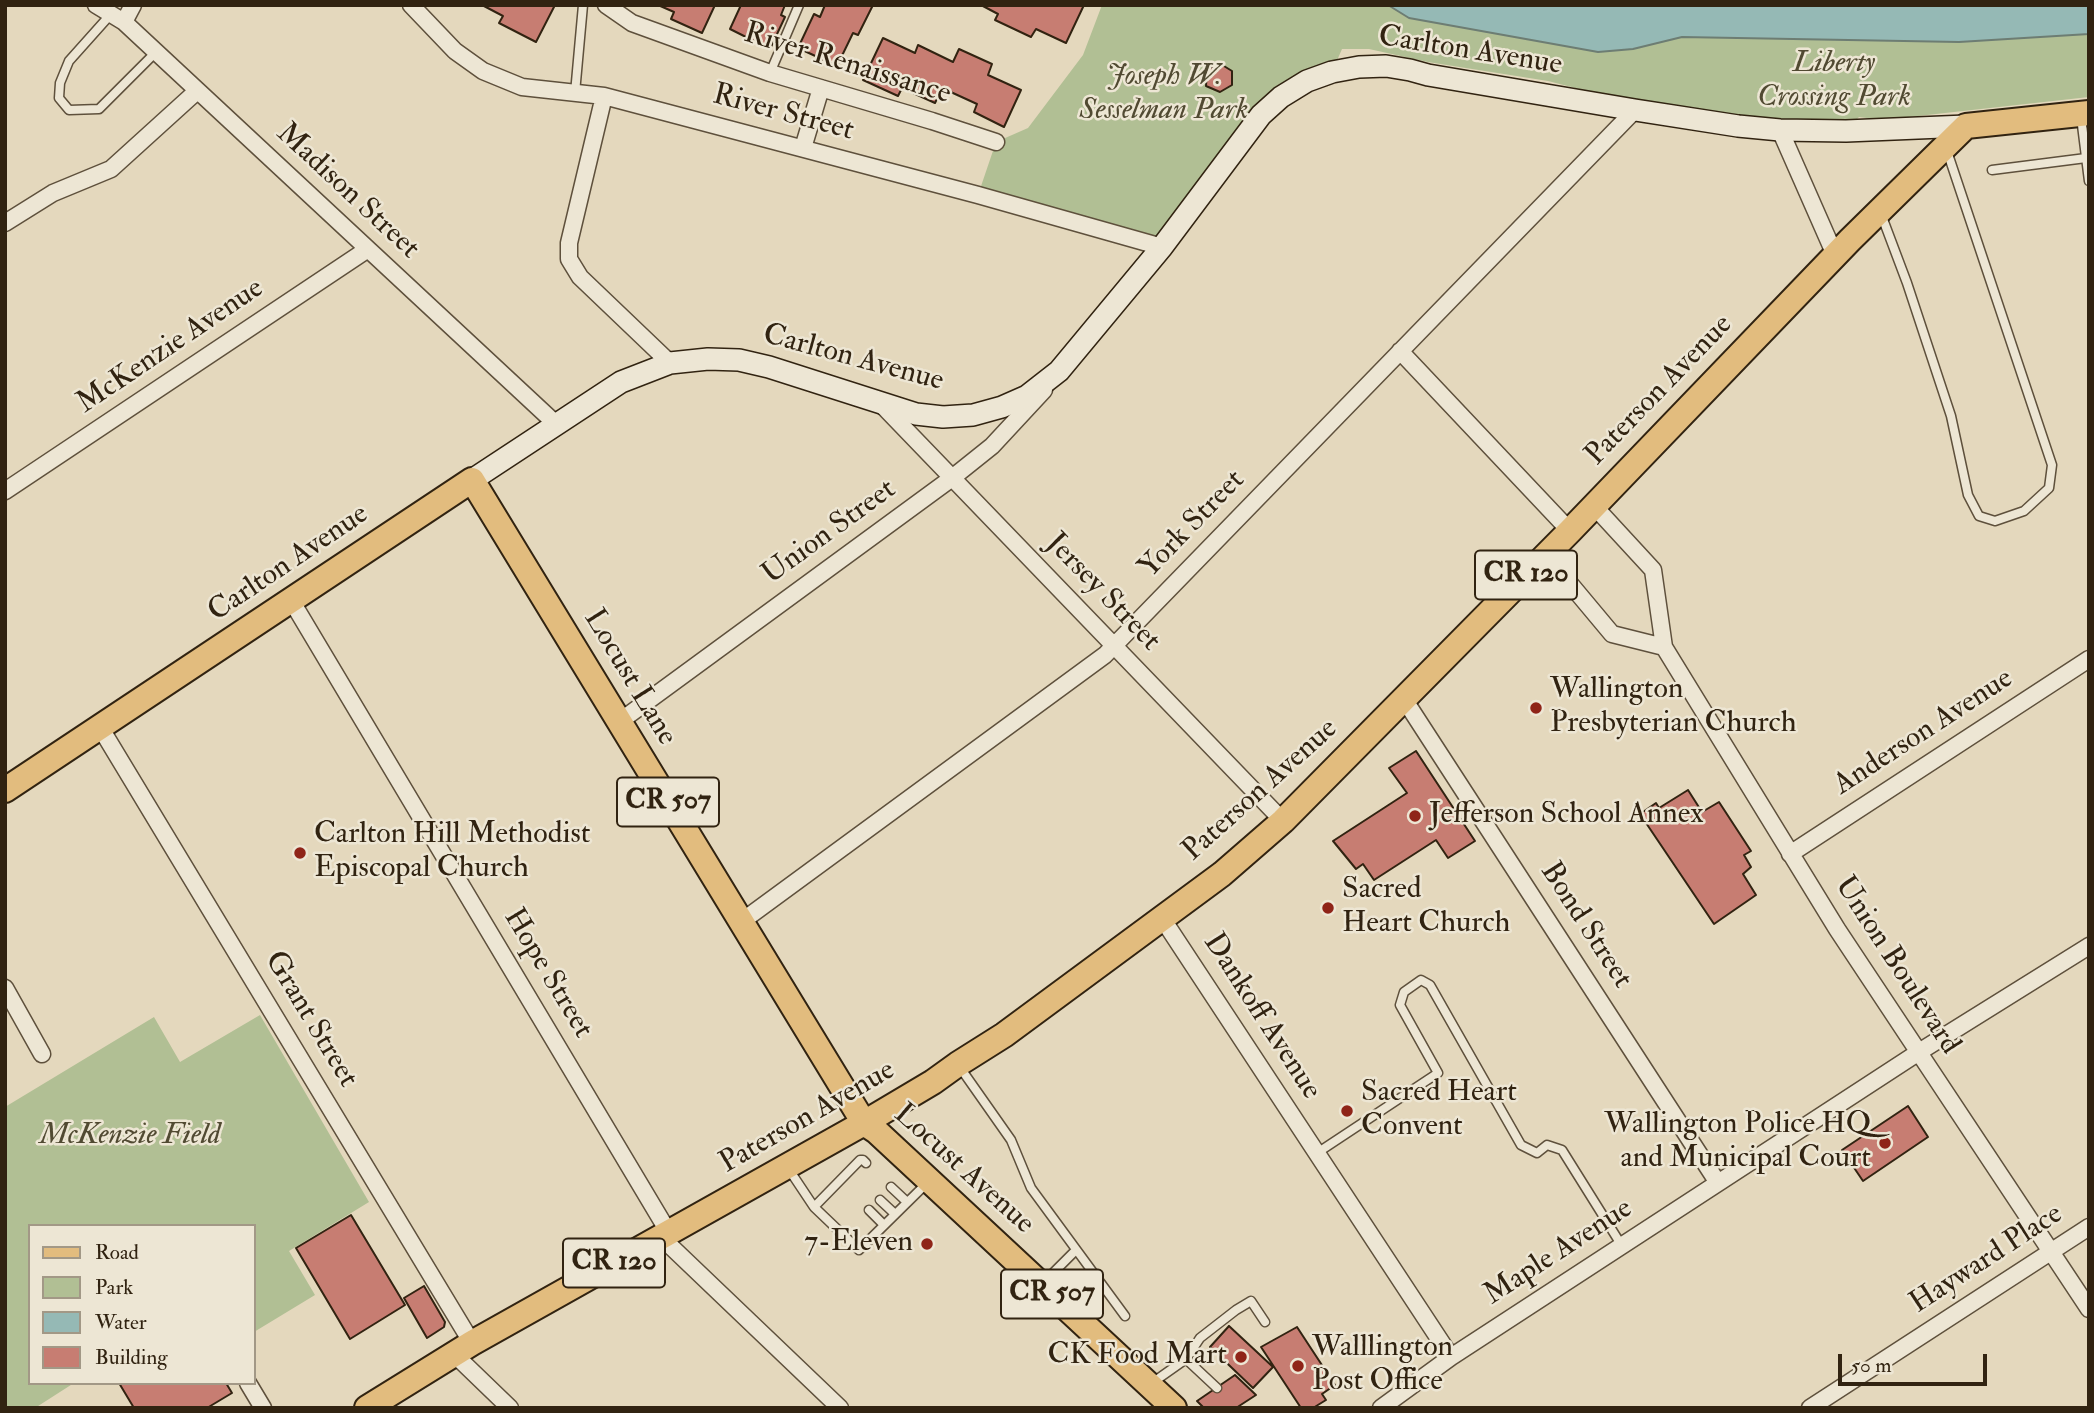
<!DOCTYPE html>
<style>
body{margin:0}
#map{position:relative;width:2094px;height:1413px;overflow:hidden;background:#e4d8bd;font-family:"IM FELL Double Pica",serif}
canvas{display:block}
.frame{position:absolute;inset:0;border:7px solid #312311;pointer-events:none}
.legend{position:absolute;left:28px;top:1224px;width:228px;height:161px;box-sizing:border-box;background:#ede6d4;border:2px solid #a29886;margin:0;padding:9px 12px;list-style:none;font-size:21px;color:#312311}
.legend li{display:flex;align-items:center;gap:14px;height:35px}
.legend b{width:35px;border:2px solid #a29886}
.scale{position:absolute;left:1838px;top:1354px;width:149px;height:32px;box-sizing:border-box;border:4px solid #312311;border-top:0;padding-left:9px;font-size:21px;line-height:24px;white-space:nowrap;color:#312311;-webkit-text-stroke:5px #ede6d4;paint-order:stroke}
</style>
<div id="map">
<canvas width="2094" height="1413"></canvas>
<div class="frame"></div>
<ul class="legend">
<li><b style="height:9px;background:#e2bc7e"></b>Road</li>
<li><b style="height:19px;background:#b1bf94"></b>Park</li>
<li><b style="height:19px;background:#95b9b5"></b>Water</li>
<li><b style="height:19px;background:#c77d72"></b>Building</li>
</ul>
<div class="scale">50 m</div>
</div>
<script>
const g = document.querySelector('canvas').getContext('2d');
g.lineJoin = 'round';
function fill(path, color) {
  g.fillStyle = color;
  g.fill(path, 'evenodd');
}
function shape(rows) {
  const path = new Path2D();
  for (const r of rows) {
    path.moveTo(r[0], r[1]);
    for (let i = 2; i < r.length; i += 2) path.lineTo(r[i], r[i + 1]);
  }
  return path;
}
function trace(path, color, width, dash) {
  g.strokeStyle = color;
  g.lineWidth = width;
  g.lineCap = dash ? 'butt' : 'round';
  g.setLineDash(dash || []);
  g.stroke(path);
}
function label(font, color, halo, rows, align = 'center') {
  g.font = font + ' "IM FELL Double Pica",serif';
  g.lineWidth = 5;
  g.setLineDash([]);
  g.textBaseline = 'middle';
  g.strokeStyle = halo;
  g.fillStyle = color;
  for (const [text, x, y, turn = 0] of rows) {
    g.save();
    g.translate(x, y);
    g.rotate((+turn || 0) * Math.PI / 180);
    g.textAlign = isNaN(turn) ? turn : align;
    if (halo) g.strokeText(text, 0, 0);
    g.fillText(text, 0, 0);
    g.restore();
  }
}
const green = shape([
 [1102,5,1388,5,1409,18,1633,49,1682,37,1959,42,2089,34,2089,97,1882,120,1859,117,1854,122,1802,122,1630,102,1548,81,1428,62,1369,49,1342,49,1332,72,1281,97,1162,247,978,195,996,142,1028,128,1083,55],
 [260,1015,369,1202,289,1251,315,1295,254,1332,254,1226,30,1226,30,1383,74,1383,35,1408,5,1408,5,1107,154,1017,180,1062]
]);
const water = shape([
 [1388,5,2089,5,2089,34,1959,42,1682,37,1633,49,1598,52,1409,18,1388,5]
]);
const building = shape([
 [482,5,555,5,536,42,499,23,503,16,482,5],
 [658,5,715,5,702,33,671,19,674,12,658,5],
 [741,5,785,5,781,15,785,17,770,49,730,29,741,5],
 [825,5,873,5,858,35,853,33,837,66,798,48,814,14,820,17,825,5],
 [981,5,1084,5,1066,43,1036,29,1031,37,995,20,998,14,981,5],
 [883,38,915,53,918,45,953,62,959,49,992,64,988,75,1021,90,1004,127,974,112,977,104,942,88,935,103,902,88,898,96,863,80,883,38],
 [1219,63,1232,71,1232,85,1220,92,1206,86,1207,70,1219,63],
 [1416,751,1475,841,1448,858,1436,840,1374,880,1363,864,1356,869,1333,841,1407,793,1389,768,1416,751],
 [1688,790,1702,812,1719,802,1751,851,1744,855,1751,867,1743,874,1756,895,1714,924,1640,814,1656,803,1659,808,1688,790],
 [1908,1106,1928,1137,1863,1181,1842,1150,1908,1106],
 [351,1215,405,1305,350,1339,296,1248,351,1215],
 [424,1286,445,1322,444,1327,427,1338,404,1298,424,1286],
 [1229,1326,1273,1367,1253,1388,1210,1347,1229,1326],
 [1297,1327,1335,1385,1322,1394,1326,1400,1313,1408,1301,1408,1261,1347,1297,1327],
 [1235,1375,1256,1395,1236,1408,1204,1408,1197,1401,1235,1375],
 [119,1383,226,1383,232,1393,207,1408,134,1408,119,1383]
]);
const lane = shape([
 [111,14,69,61,60,83,59,98,69,110,99,109,156,52],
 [770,73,799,5],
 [575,93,583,5],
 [2081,117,2089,181],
 [1992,170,2086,158],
 [1881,214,1907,283,1951,416,1968,495,1979,516,1995,521,2024,511,2049,488,2052,465,1947,151],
 [959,1066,1011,1140,1031,1188,1125,1316],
 [1317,1153,1438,1073,1400,1005,1404,992,1421,980,1430,985,1521,1145,1537,1153,1547,1145,1562,1150,1622,1246],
 [866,1163,863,1160,860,1160,814,1207,859,1250,927,1183],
 [788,1168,814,1207],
 [891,1187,907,1202],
 [880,1200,895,1214],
 [869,1210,884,1225],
 [1044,1282,1076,1250],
 [1186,1359,1217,1388],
 [1152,1383,1186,1359,1200,1338,1236,1310,1251,1301,1265,1322]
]);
const street = shape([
 [96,5,124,22,556,424],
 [411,5,455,51,483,71,522,87,604,96,978,195,1162,247],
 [606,5,632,23,770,73,932,121,996,142],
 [124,22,133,5],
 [604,96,569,243,569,259,580,277,670,363],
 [1780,130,1835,255],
 [803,148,821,88],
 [5,223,53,193,111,169,197,91],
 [1400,351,1570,531],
 [881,404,1283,821],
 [5,491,368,249],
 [1594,506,1653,570,1664,647,1837,929,2089,1309],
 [1546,555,1612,634,1664,647],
 [291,600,669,1233],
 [1404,699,1718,1183],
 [619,722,952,478,992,446,1044,390],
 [100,727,472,1343],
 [1790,854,2089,659],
 [1162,918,1451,1357],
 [741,922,1105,655,1635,110],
 [5,988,42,1054],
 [661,1237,840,1408],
 [454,1354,510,1408],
 [248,1383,263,1408],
 [1381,1408,1451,1357,1718,1183,1919,1052,2089,946],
 [1810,1408,2089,1227]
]);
const secondary = shape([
 [472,480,621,382,670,363,708,359,739,360,769,367,916,414,943,417,973,415,1002,407,1027,396,1059,371,1162,247,1261,115,1281,97,1307,81,1332,72,1359,67,1386,66,1410,70,1428,75,1635,110,1738,126,1780,130,1846,131,1966,126]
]);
const primary = shape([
 [5,790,472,480,864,1123,876,1131,1174,1408],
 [367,1408,472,1343,864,1123,933,1082,958,1064,1004,1035,1222,874,1283,821,1570,531,1850,240,1966,126,2089,113]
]);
const markers = [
 [1536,708,7,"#8f2418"],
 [1415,816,7,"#8f2418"],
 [300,853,7,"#8f2418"],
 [1328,908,7,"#8f2418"],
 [1347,1111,7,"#8f2418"],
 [1885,1143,7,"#8f2418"],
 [927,1244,7,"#8f2418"],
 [1241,1357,7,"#8f2418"],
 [1298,1366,7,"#8f2418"]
];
const shields = [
 [1526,575,102],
 [668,802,102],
 [614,1263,102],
 [1052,1294,102]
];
const shieldNames = [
 ["CR 120",1526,575],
 ["CR 507",668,802],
 ["CR 120",614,1263],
 ["CR 507",1052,1294]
];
const streetNames = [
 ["Carlton Avenue",1470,52,9],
 ["River Renaissance",847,65,17],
 ["River Street",783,114,15],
 ["Madison Street",347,192,43],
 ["McKenzie Avenue",171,347,-34],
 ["Carlton Avenue",853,359,15],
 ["Paterson Avenue",1660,391,-46],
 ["York Street",1193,525,-46],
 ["Union Street",830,533,-36],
 ["Carlton Avenue",289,564,-34],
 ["Jersey Street",1102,593,46],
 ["Locust Lane",629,678,59],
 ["Anderson Avenue",1924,733,-33],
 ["Paterson Avenue",1261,791,-42],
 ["Bond Street",1585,926,57],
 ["Union Boulevard",1896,966,57],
 ["Hope Street",547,974,59],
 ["Dankoff Avenue",1261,1017,57],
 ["Grant Street",310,1020,59],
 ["Paterson Avenue",808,1118,-30],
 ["Locust Avenue",963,1170,42],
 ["Maple Avenue",1559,1253,-33],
 ["Hayward Place",1987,1260,-33]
];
const parkNames = [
 ["Liberty",1834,65],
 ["Crossing Park",1834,99],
 ["Joseph W.",1164,78],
 ["Sesselman Park",1164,112],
 ["McKenzie Field",130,1137]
];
const poiNames = [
 ["Wallington",1550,691],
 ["Presbyterian Church",1550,725],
 ["Jefferson School Annex",1429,816],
 ["Carlton Hill Methodist",314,836],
 ["Episcopal Church",314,870],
 ["Sacred",1342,891],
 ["Heart Church",1342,925],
 ["Sacred Heart",1361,1094],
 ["Convent",1361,1128],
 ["Wallington Police HQ",1871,1126,"right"],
 ["and Municipal Court",1871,1160,"right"],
 ["7-Eleven",913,1244,"right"],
 ["Walllington",1312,1349],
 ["Post Office",1312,1383],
 ["CK Food Mart",1227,1357,"right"]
];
fill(green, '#b1bf94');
fill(water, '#95b9b5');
trace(water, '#6d7d73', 2);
fill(building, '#c77d72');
trace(building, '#312311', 2);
trace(lane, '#5e503c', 11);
trace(street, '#5e503c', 19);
trace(secondary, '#312311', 24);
trace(primary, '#312311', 28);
trace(lane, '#ede6d4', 8);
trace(street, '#ede6d4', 16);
trace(secondary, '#ede6d4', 21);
trace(primary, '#e2bc7e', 24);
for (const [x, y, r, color] of markers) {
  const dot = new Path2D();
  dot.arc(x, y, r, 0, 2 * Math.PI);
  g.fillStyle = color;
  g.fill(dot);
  trace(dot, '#ede6d4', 2.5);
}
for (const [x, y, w] of shields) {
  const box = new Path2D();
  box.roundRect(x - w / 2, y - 24.5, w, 49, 5);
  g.fillStyle = '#ede6d4';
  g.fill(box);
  trace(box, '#312311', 2);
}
label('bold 28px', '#312311', null, shieldNames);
label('30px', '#312311', '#ede6d4', streetNames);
label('italic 30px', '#514a32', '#ede6d4', parkNames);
label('30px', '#312311', '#ede6d4', poiNames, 'left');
</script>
